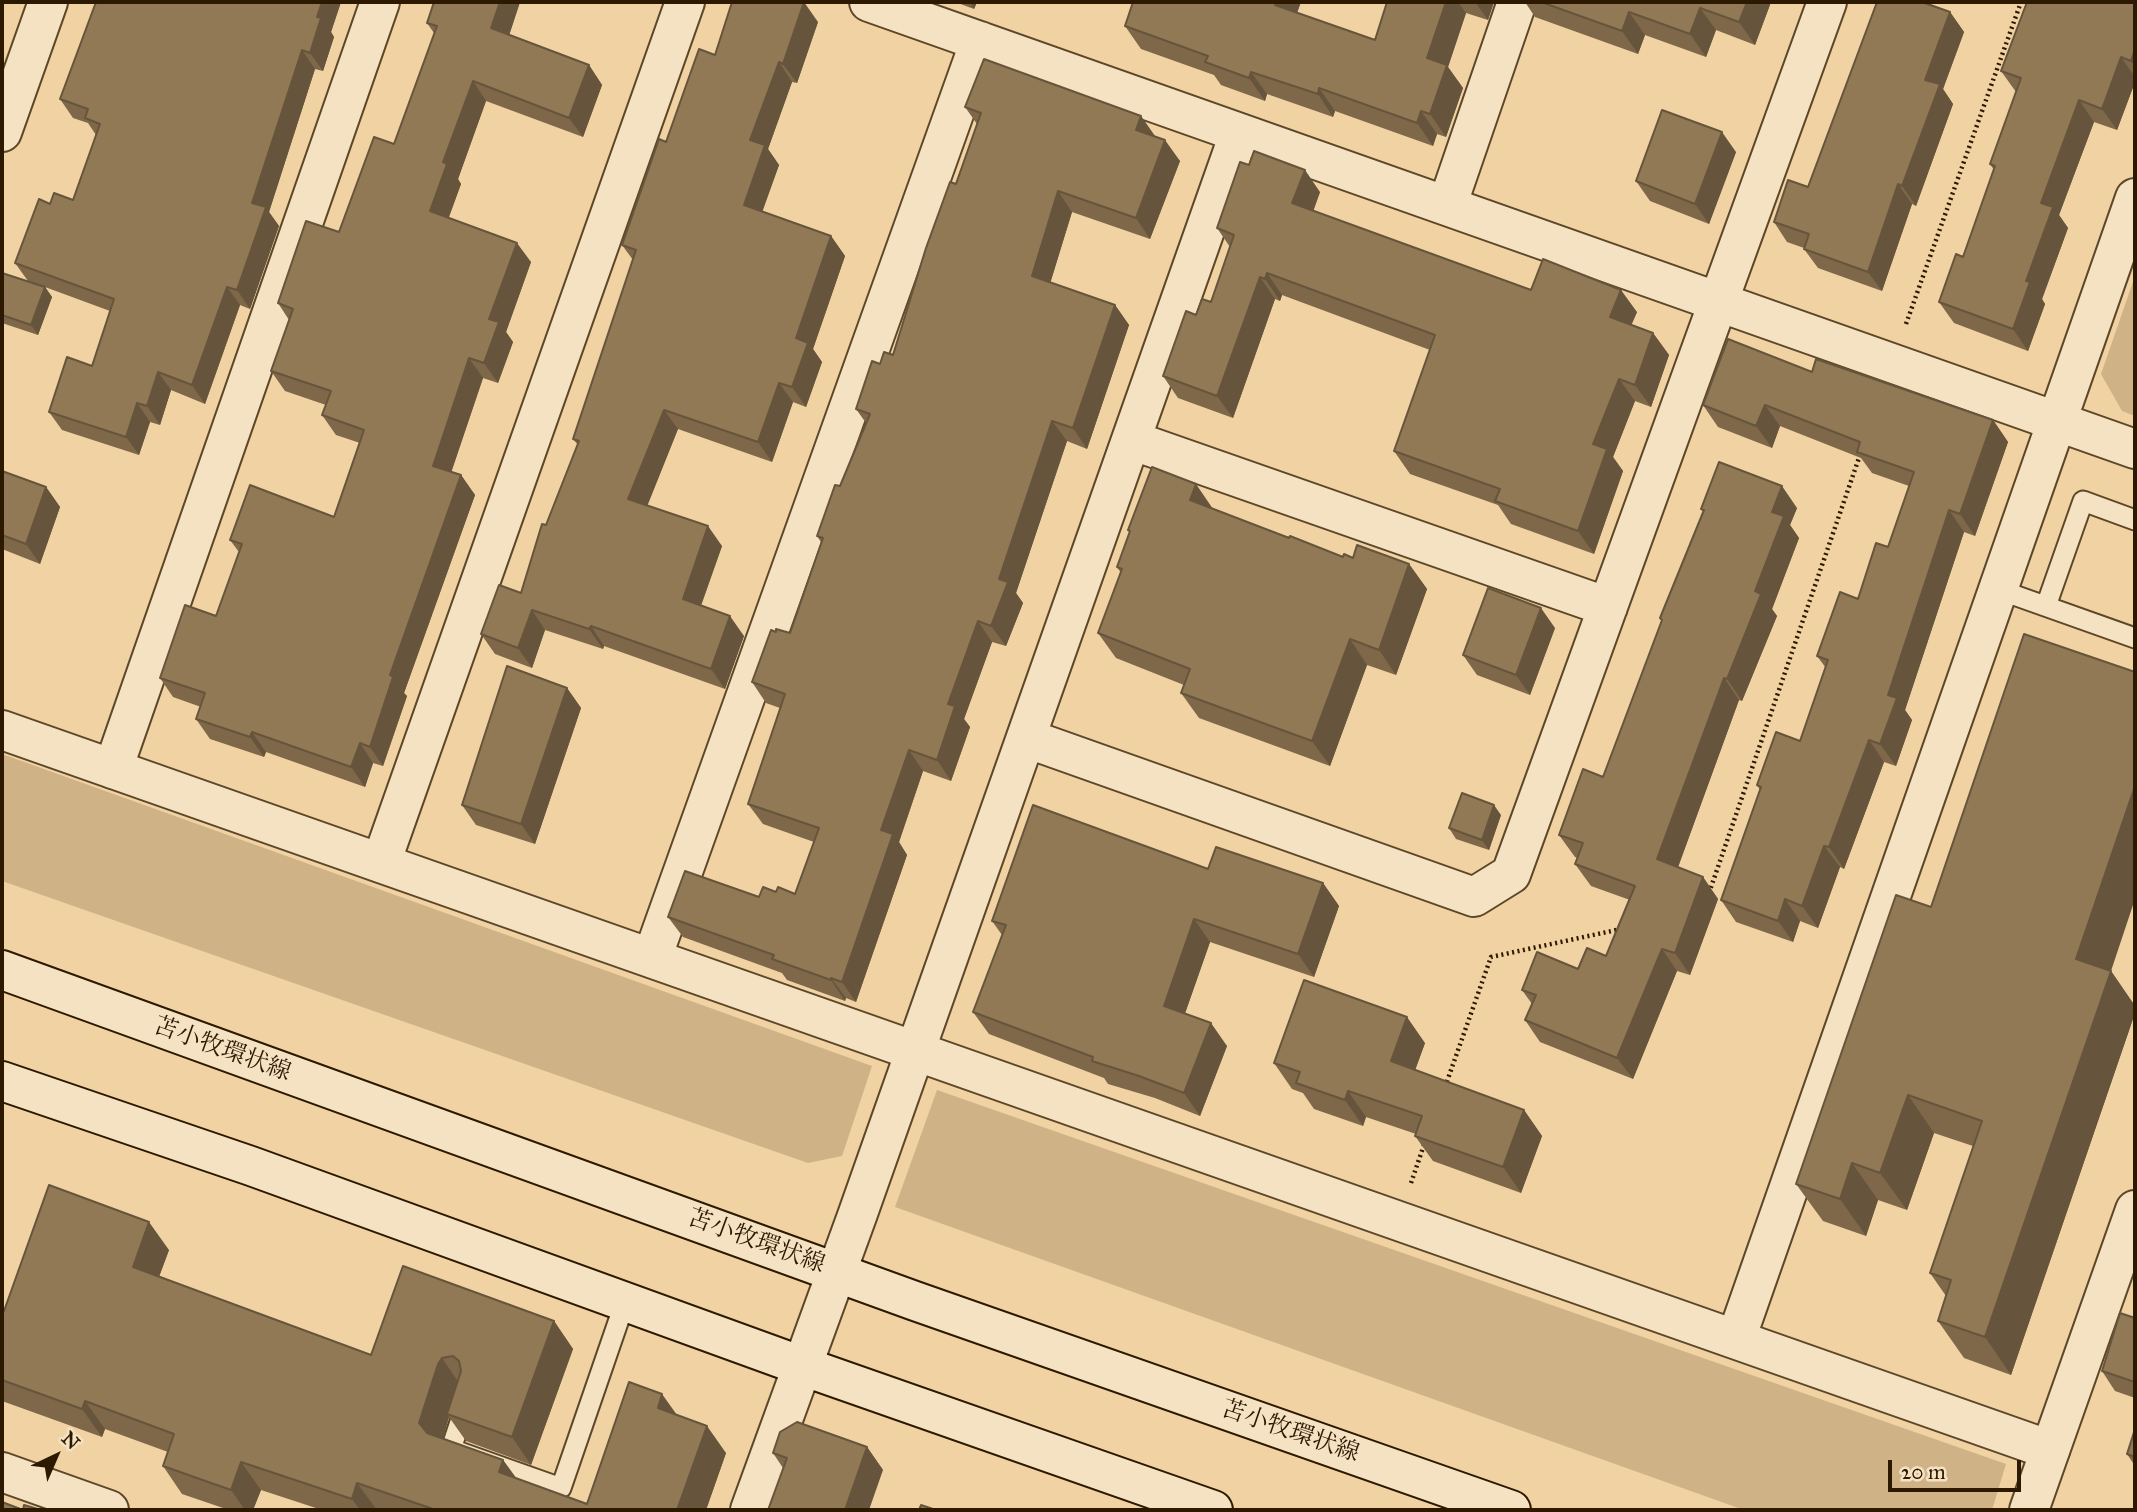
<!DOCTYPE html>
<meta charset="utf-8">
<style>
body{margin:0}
#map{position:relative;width:2137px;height:1512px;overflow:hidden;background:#f0d2a3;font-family:"IM FELL Great Primer",serif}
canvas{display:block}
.frame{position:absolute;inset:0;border:4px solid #2c1900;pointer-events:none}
.north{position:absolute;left:21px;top:1421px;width:70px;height:70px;-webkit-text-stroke:5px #f5e2c3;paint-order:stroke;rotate:44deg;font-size:19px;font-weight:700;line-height:28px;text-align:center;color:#2c1900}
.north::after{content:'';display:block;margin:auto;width:24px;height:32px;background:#2c1900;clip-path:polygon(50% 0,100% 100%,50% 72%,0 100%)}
.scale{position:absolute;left:1888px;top:1460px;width:133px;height:32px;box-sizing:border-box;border:4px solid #2c1900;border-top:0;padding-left:9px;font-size:21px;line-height:24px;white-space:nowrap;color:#2c1900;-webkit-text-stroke:5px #f5e2c3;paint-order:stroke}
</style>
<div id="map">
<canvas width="2137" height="1512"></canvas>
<div class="frame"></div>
<div class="north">N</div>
<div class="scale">20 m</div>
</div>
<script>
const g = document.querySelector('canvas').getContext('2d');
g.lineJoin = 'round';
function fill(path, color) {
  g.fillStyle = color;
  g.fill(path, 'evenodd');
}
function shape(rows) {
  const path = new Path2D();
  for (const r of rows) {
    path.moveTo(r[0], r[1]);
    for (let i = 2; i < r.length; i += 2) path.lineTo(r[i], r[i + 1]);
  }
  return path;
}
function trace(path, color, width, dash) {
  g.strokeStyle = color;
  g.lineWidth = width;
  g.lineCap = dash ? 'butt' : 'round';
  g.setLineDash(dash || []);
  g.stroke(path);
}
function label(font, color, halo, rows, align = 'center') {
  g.font = font + ' "IM FELL Great Primer","Noto Serif JP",serif';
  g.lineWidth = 5;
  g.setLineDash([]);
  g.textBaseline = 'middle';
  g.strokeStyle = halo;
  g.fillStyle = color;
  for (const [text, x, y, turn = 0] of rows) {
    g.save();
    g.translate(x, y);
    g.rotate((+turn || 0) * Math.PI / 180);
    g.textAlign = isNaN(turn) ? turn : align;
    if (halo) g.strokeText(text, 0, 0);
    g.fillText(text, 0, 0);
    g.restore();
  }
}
const green = shape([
 [2135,276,2135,416,2122,411,2101,374],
 [2,754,872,1066,842,1156,808,1163,2,881],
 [937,1090,2006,1464,1992,1510,1744,1510,895,1207]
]);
const path = shape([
 [1906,324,2021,2],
 [1709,893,1860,455],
 [1445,1087,1491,957,1621,929],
 [1411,1183,1425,1142]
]);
const service = shape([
 [1997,589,2135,638],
 [2046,606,2083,501,2135,520],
 [466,1404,451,1449,561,1488,625,1302]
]);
const minor = shape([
 [869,2,2135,449],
 [1447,206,1517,2],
 [1131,440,1608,607],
 [1026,738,1474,897,1511,874,1827,2],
 [113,769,380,2],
 [381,863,685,2],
 [652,958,980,41],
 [1736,1339,2135,198],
 [2,1472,109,1510],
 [750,1510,857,1216,1239,134],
 [2029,1510,2135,1210]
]);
const tertiary = shape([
 [2,132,48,2],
 [2,730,2050,1450]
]);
const secondary = shape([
 [2,970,915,1301,1511,1510],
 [2,1081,251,1166,802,1366,1213,1510]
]);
const wall = shape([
 [96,2,341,2,331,32,334,37,323,71,315,69,269,212,279,226,250,309,240,305,205,404,171,390,160,425,150,422,139,455,62,430,49,412,92,366,110,311,45,287,52,297,38,335,2,323,2,273,28,281,15,263,50,204,73,200,96,135,88,123,73,118,60,99],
 [520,2,509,35,589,65,602,85,583,137,486,101,458,179,461,184,448,218,531,262,506,332,513,342,498,383,483,378,451,472,461,475,475,495,404,693,407,696,383,766,373,763,365,787,266,752,264,757,210,739,196,719,201,707,173,697,160,678,216,616,239,552,230,540,334,517,360,443,336,435,322,415,326,405,285,391,271,371,289,320,278,303,339,232,394,144,434,33,427,23],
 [955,2,977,2,974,9],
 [1126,2,1301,2,1297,13,1375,40,1387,2,1494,2,1488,20,1466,13,1448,67,1463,88,1446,137,1437,134,1433,146,1335,111,1333,117,1267,94,1265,101,1221,85,1214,75,1141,49,1125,26,1133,4],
 [1525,2,1771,2,1755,45,1716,30,1706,57,1645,35,1638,54,1535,17],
 [2135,2,2135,82,2117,130,2094,122,2059,215,2068,228,2042,299,2045,304,2028,351,1954,323,1939,302,1963,257,1994,170,1990,164,2016,92,2001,71],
 [1950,12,1964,32,1943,89,1953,104,1916,206,1912,204,1882,291,1818,268,1804,249,1804,248,1787,242,1774,222,1808,187],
 [818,22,797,83,792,82,768,149,779,165,762,211,831,236,845,256,813,349,822,362,806,407,793,402,772,462,678,429,647,506,722,546,701,606,744,636,725,689,604,646,603,649,545,630,532,668,495,654,481,634,521,593,546,525,578,445,573,439,633,260,622,245,666,142,715,55],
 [965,107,1141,116,1155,137,1180,161,1150,239,1072,212,1050,283,1115,305,1129,325,1087,449,1067,441,1016,593,1023,603,1006,646,992,642,964,719,970,727,951,781,923,771,899,842,907,855,856,1002,846,998,845,1001,787,980,782,973,683,937,668,917,776,892,795,894,814,842,763,824,748,804,780,708,766,703,752,682,776,632,790,633,821,542,817,536,840,486,866,423,856,409,880,364,893,355,977,124],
 [1736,152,1709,224,1650,201,1636,181],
 [1320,192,1313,211,1531,290,1637,312,1631,325,1653,333,1669,355,1651,407,1635,401,1613,457,1623,471,1594,554,1511,524,1498,505,1410,474,1394,451,1430,350,1282,295,1280,301,1275,299,1233,418,1178,398,1163,376,1196,315,1211,302,1230,247,1217,228],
 [1812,372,1993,420,2008,442,1975,536,1964,532,1905,710,1912,720,1896,766,1884,762,1844,869,1840,867,1818,928,1800,921,1793,942,1736,922,1721,900,1760,790,1757,785,1800,741,1826,668,1817,656,1858,599,1888,547,1909,486,1872,473,1861,458,1780,426,1772,448,1718,427,1703,405],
 [2,471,46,487,60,507,40,564,2,549],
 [1797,508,1790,525,1799,538,1772,609,1777,616,1742,701,1739,700,1678,867,1703,877,1718,899,1690,975,1677,971,1633,1079,1540,1042,1525,1020,1532,1004,1522,990,1578,969,1606,956,1630,900,1591,886,1575,864,1578,858,1575,857,1559,835,1603,777,1662,621,1660,618,1703,512,1701,509],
 [1213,509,1343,557,1409,564,1427,589,1396,675,1367,665,1330,766,1199,718,1181,693,1184,685,1116,658,1098,633,1121,573,1117,567,1130,533,1128,530],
 [1555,628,1530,695,1477,675,1463,655],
 [567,688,581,708,535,844,476,825,462,805],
 [1501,815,1489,850,1456,839,1449,828],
 [1208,869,1323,883,1339,906,1314,977,1210,942,1185,1013,1227,1046,1200,1116,1155,1098,1108,1084,1104,1078,989,1034,973,1012,1002,935,992,921],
 [1896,895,2111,971,2135,1006,2135,1013,2011,1375,1964,1358,1938,1321,1946,1296,1930,1273,1973,1146,1934,1133,1907,1210,1878,1200,1866,1236,1823,1221,1796,1184],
 [1425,1043,1415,1070,1524,1110,1542,1136,1521,1193,1433,1161,1415,1136,1416,1134,1366,1117,1363,1126,1314,1109,1303,1093,1292,1089,1274,1063],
 [169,1250,159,1277,371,1355,554,1321,573,1349,531,1465,466,1441,449,1417,443,1438,503,1460,517,1479,587,1504,677,1415,726,1453,706,1510,322,1510,261,1490,253,1510,229,1510,182,1494,163,1466,168,1452,105,1429,102,1437,2,1401,2,1310,4,1311],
 [2135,1318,2135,1398,2115,1391,2102,1371],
 [2135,1429,2135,1466,2127,1454],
 [867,1447,883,1470,783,1468,773,1453]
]);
const shadedWall = shape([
 [322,2,341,2,331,32,334,37,323,71,310,53,317,17],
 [500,2,520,2,505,48,491,28],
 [804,2,818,22,797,83,783,64],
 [970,2,977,2,974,9],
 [1277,2,1301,2,1291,28,1275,5],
 [1446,2,1458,2,1466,13,1448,67,1463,88,1446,137,1430,114,1427,58],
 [1475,2,1494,2,1488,20],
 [1747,2,1771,2,1755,45,1739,22],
 [1700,8,1716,30,1706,57,1690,34],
 [1629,12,1645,35,1638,54,1622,31],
 [1950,12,1964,32,1943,89,1953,104,1916,206,1902,186,1925,80],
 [2135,49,2135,67,2131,61],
 [302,50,315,69,269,212,279,226,250,309,237,290,252,203],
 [2121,57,2135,77,2135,82,2117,130,2102,109],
 [779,62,792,82,768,149,779,165,758,224,744,205,750,140],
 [589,65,602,85,583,137,569,118],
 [1251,72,1267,94,1265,101,1249,78],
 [473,81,486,101,458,179,461,184,444,231,430,211,443,162],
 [1319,88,1335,111,1333,117,1318,94],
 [2079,100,2094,122,2059,215,2068,228,2042,299,2045,304,2028,351,2013,329,2026,281,2041,203],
 [1421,111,1437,134,1433,146,1417,123],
 [1141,116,1155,136,1150,151,1136,130],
 [1722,132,1736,152,1709,224,1695,204],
 [1165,140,1180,161,1150,239,1136,218],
 [1305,170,1320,192,1308,226,1292,203],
 [1898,184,1912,204,1882,291,1868,272],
 [1058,191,1072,212,1046,297,1032,276],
 [831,236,845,256,813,349,822,362,806,407,792,387,796,338],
 [517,243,531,262,506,332,513,342,498,383,484,363,489,319],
 [1267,273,1282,295,1280,301,1265,279],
 [1260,277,1275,299,1233,418,1217,396],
 [45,287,52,297,38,335,31,325],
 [227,287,240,305,205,404,192,385],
 [1621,290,1637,312,1625,340,1610,317],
 [1115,305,1129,325,1087,449,1073,428],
 [1653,333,1669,355,1651,407,1635,385],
 [469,358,483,378,447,485,433,466],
 [158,372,171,390,160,425,147,406],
 [1619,379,1635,401,1613,457,1623,471,1594,554,1578,531,1593,444],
 [779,383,793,402,772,462,758,442],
 [137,403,150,422,139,455,126,437],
 [1765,405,1780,426,1772,448,1756,426],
 [664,410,678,429,642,519,628,499],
 [1993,420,2008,442,1975,536,1960,514],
 [1052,421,1067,441,1016,593,1023,603,1006,646,991,626,999,579],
 [461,475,475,495,404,693,407,696,383,766,370,747,390,675],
 [1196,484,1213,509,1190,500],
 [1782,486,1797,508,1790,525,1799,538,1772,609,1777,616,1742,701,1727,679,1755,591,1772,512],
 [46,487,60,507,40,564,26,544],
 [1949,510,1964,532,1905,710,1912,720,1896,766,1880,744,1888,695],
 [708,526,722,546,696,619,683,599],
 [1409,564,1427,589,1396,675,1379,650],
 [1541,608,1555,628,1530,695,1516,675],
 [532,610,545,630,532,668,518,648],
 [730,616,744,636,725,689,711,669],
 [978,621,992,642,964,719,970,727,951,781,937,760,948,704],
 [591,626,604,646,603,649,589,629],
 [1350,639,1367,665,1330,766,1312,741],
 [1724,678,1739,700,1673,881,1657,859],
 [567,688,581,708,535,844,521,824],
 [252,732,266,752,264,757,250,737],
 [1869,740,1884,762,1844,869,1829,847],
 [360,743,373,763,365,787,351,767],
 [909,750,923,771,899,842,907,855,856,1002,842,982,881,830],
 [2135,786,2135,899,2111,971,2135,1006,2135,1013,2011,1375,1985,1337,2076,959],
 [1494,805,1501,815,1489,850,1482,840],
 [1824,846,1840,867,1818,928,1802,906],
 [1703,877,1718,899,1690,975,1675,953],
 [1323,883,1339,906,1314,977,1298,954],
 [1785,899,1800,921,1793,942,1778,921],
 [1194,919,1210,942,1180,1028,1164,1006],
 [1662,949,1677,971,1633,1079,1617,1058],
 [831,978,846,998,845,1001,831,980],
 [1407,1017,1425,1043,1409,1087,1391,1061],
 [1211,1023,1227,1046,1200,1116,1184,1093],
 [1348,1091,1366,1117,1363,1126,1345,1100],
 [1908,1095,1934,1133,1907,1210,1880,1173],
 [1524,1110,1542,1136,1521,1193,1503,1167],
 [1852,1163,1878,1200,1866,1236,1840,1199],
 [149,1222,169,1250,152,1295,133,1267],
 [554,1321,573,1349,531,1465,512,1437],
 [442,1358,461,1386,447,1414,449,1417,439,1451,419,1423,438,1364],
 [662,1394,682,1422,658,1408],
 [85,1401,105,1429,102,1437,82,1409],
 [707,1426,726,1453,706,1510,677,1510],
 [867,1447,883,1470,869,1510,845,1510],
 [503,1460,523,1488,499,1472],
 [241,1462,261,1490,253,1510,245,1510,231,1490],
 [357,1483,377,1510,360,1510,352,1499]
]);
const building = shape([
 [96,2,322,2,317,17,321,18,310,53,302,50,252,203,266,207,237,290,227,287,192,385,158,372,147,406,137,403,126,437,49,412,67,357,92,366,114,299,15,263,39,199,50,204,54,193,73,200,100,124,85,118,88,109,60,99,96,2],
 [434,2,500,2,491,28,589,65,569,118,473,81,443,162,447,164,430,211,517,243,489,319,499,322,484,363,469,358,433,466,461,475,390,675,393,677,370,747,360,743,351,767,252,732,250,737,196,719,205,693,160,678,185,605,216,616,242,544,230,540,250,485,334,517,364,430,322,415,331,391,271,371,293,309,278,303,306,221,339,232,374,137,394,144,437,26,427,23,434,2],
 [732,2,804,2,783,64,779,62,750,140,765,145,744,205,831,236,796,338,808,343,792,387,779,383,758,442,664,410,628,499,708,526,683,599,730,616,711,669,591,626,589,629,532,610,518,648,481,634,499,585,521,593,542,524,546,525,579,441,573,439,636,250,622,245,659,139,666,142,699,49,715,55,732,2],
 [1133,2,1277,2,1275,5,1375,40,1387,2,1446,2,1427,58,1447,65,1430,114,1421,111,1417,123,1319,88,1318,94,1251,72,1249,78,1205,62,1208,56,1125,26,1133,2],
 [1541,2,1747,2,1739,22,1700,8,1690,34,1629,12,1622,31,1541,2],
 [1877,2,1922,2,1950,12,1925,80,1940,84,1902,186,1898,184,1868,272,1804,249,1809,234,1774,222,1788,180,1808,187,1877,2],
 [2027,2,2135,2,2135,49,2131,61,2121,57,2102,109,2079,100,2041,203,2053,207,2026,281,2030,282,2013,329,1939,302,1956,254,1963,257,1995,166,1990,164,2021,78,2001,71,2027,2],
 [984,59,1141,116,1136,130,1165,140,1136,218,1058,191,1032,276,1115,305,1073,428,1052,421,999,579,1008,582,991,626,978,621,948,704,955,706,937,760,909,750,881,830,893,834,842,982,831,978,831,980,772,959,774,955,668,917,685,871,759,897,763,887,776,892,778,887,795,894,819,828,748,804,785,694,752,682,771,630,776,632,776,629,790,633,823,538,817,536,835,485,840,486,870,414,856,409,872,361,880,364,884,352,893,355,926,248,950,182,956,184,981,113,965,107,984,59],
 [1662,110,1722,132,1695,204,1636,181,1662,110],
 [1254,151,1305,170,1292,203,1531,290,1543,259,1621,290,1610,317,1653,333,1635,385,1619,379,1593,444,1607,449,1578,531,1495,501,1500,489,1394,451,1435,335,1267,273,1265,279,1260,277,1217,396,1163,376,1186,311,1196,315,1202,299,1211,302,1234,235,1217,228,1240,162,1249,165,1254,151],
 [2,273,45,287,31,325,2,315,2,273],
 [1728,339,1812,372,1816,359,1993,420,1960,514,1949,510,1888,695,1897,698,1880,744,1869,740,1829,847,1824,846,1802,906,1785,899,1778,921,1721,900,1761,787,1757,785,1776,732,1800,741,1828,660,1817,656,1840,592,1858,599,1876,543,1888,547,1914,472,1857,452,1860,442,1765,405,1756,426,1703,405,1728,339],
 [1719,462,1782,486,1772,512,1784,516,1755,591,1761,594,1727,679,1724,678,1657,859,1703,877,1675,953,1662,949,1617,1058,1525,1020,1536,995,1522,990,1537,952,1578,969,1587,948,1606,956,1635,886,1575,864,1583,843,1559,835,1583,769,1603,777,1662,620,1660,618,1704,510,1701,509,1719,462],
 [1152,467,1196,484,1190,500,1289,538,1290,536,1343,557,1344,554,1353,558,1357,545,1409,564,1379,650,1350,639,1312,741,1181,693,1190,669,1098,633,1122,569,1117,567,1130,531,1128,530,1152,467],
 [2,471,46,487,26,544,2,535,2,471],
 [1488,588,1541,608,1516,675,1463,655,1488,588],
 [2024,634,2135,672,2135,786,2076,959,2111,971,1985,1337,1938,1321,1951,1280,1930,1273,1982,1121,1908,1095,1880,1173,1852,1163,1840,1199,1796,1184,1896,895,1931,907,2024,634],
 [507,666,567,688,521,824,462,805,507,666],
 [1462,793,1494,805,1482,840,1449,828,1462,793],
 [1033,805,1208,869,1216,847,1323,883,1298,954,1194,919,1164,1006,1211,1023,1184,1093,1139,1076,1092,1061,1093,1057,973,1012,1006,925,992,921,1033,805],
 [1304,980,1407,1017,1391,1061,1524,1110,1503,1167,1415,1136,1422,1116,1348,1091,1345,1100,1296,1083,1300,1072,1274,1063,1304,980],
 [49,1185,149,1222,133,1267,371,1355,403,1266,554,1321,512,1437,447,1414,461,1371,459,1361,453,1356,442,1358,438,1364,419,1423,427,1433,503,1460,499,1472,587,1504,629,1382,662,1394,658,1408,707,1426,677,1510,436,1510,357,1483,352,1499,241,1462,231,1490,163,1466,174,1434,85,1401,82,1409,2,1380,2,1310,4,1311,49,1185],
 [2120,1313,2135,1318,2135,1382,2102,1371,2120,1313],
 [797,1422,867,1447,845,1510,768,1510,787,1458,773,1453,780,1432,797,1422],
 [2135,1429,2135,1457,2127,1454,2135,1429],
 [2,1502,23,1510,24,1505,41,1510,2,1510,2,1502],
 [921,1505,936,1510,919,1510,921,1505]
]);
const streetNames = [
 ["苫小牧環状線",222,1050,20],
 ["苫小牧環状線",756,1242,20],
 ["苫小牧環状線",1290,1432,19]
];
fill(green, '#cfb387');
trace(service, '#5d4729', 23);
trace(minor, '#5d4729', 42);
trace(tertiary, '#5d4729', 42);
trace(secondary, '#2c1900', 42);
trace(path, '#2c1900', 4.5, [2, 3.5]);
trace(service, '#f5e2c3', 19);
trace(minor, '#f5e2c3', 38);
trace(tertiary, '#f5e2c3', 38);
trace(secondary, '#f5e2c3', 38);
fill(wall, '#7e6849');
fill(shadedWall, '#66553c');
fill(building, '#927955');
trace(building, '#66553c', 2);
label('24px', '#2c1900', '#f5e2c3', streetNames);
</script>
